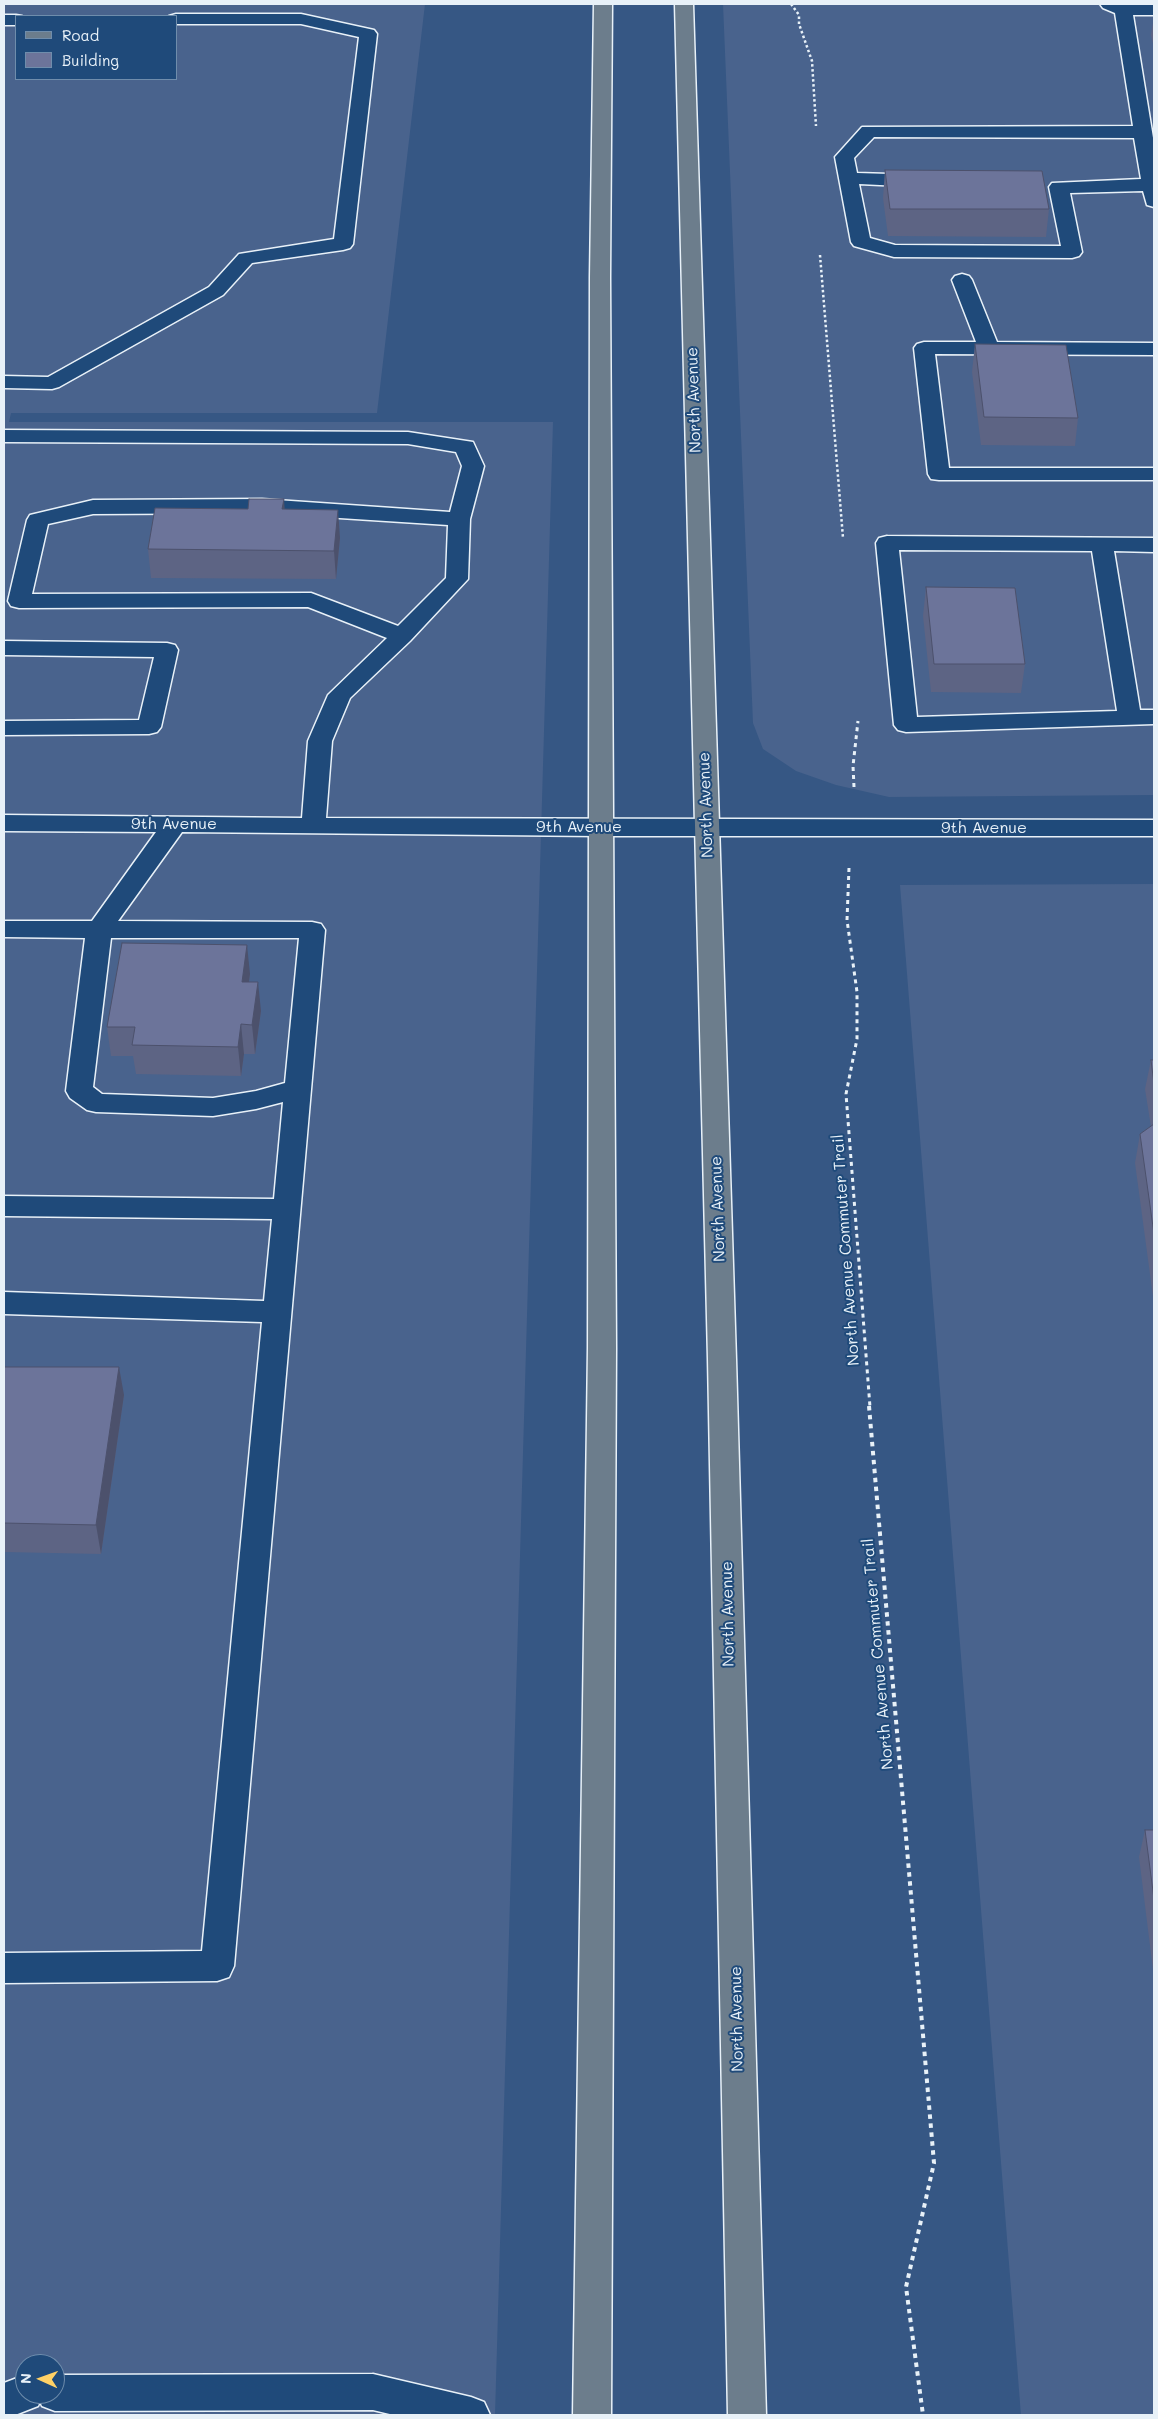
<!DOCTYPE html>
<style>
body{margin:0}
#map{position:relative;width:1158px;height:2419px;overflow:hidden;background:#365784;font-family:Mali,sans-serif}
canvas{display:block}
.frame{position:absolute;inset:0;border:5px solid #e8f1f8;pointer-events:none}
.legend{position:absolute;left:15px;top:15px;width:162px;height:65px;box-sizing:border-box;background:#1f4a7a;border:1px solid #6f8dac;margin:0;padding:6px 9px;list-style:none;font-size:15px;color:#e8f1f8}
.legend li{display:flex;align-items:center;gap:10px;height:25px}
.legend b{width:25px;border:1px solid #6f8dac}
.north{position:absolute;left:15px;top:2354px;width:50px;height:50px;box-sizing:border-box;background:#1f4a7a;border:1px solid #6f8dac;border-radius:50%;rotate:272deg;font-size:14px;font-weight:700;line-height:20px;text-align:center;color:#e8f1f8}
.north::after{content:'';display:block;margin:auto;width:18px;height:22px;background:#ffd166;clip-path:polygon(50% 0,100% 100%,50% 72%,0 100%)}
</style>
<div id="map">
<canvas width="1158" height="2419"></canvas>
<div class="frame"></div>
<ul class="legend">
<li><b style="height:6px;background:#6c7d8c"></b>Road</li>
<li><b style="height:14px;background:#6c749a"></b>Building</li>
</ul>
<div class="north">N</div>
</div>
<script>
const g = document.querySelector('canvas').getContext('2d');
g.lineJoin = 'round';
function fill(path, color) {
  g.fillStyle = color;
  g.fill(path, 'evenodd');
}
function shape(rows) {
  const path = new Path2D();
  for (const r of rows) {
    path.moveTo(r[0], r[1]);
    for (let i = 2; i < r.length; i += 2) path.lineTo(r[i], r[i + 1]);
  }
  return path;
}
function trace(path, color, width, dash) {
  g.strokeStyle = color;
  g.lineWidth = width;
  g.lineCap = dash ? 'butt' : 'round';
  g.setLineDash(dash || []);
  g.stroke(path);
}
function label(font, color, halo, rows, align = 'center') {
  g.font = font + ' Mali,sans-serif';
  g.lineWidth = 4;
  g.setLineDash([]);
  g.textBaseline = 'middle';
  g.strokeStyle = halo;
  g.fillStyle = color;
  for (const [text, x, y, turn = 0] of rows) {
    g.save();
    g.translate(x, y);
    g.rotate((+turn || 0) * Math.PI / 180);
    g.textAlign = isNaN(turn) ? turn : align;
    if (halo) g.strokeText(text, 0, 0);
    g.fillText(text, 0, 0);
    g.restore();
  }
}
const built = shape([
 [4,4,425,4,377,413,11,413,9,422,553,422,495,2415,4,2415],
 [16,16,176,16,176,79,16,79],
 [25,2364,55,2364,55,2394,25,2394],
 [723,4,1154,4,1154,795,889,797,836,785,796,771,763,749,753,723],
 [1154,884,1154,2415,1021,2415,900,885]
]);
const pathFar2 = shape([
 [791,4,799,15,799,24,812,61,816,126],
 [820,255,843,538]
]);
const pathFar1 = shape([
 [854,787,853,766,858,721],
 [849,868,847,920,857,992,857,1039,846,1094,870,1407]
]);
const path = shape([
 [869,1406,934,2163,906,2287,923,2415]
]);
const minor = shape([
 [1100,4,1154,5,1154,15,1133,15,1154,144,1154,207,1147,205,1143,191,1070,193,1082,252,1079,256,1072,258,894,257,854,246,851,242,835,157,862,127,1133,126,1115,13,1103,8,1100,4],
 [874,137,1134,138,1141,179,1052,183,1049,187,1061,246,895,245,870,238,859,184,922,187,929,185,932,181,929,177,922,175,857,173,854,158,874,137],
 [176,14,301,14,374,30,377,34,353,244,350,248,343,250,252,263,223,295,59,387,52,389,4,388,4,376,48,377,209,287,239,254,334,239,359,37,301,24,176,24,176,16,169,16,176,14],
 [4,15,16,15,22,16,16,16,16,25,4,25,4,15],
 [962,274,969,276,972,280,997,342,1154,343,1154,355,935,354,949,468,1154,468,1154,480,939,480,931,479,928,474,914,348,917,344,924,342,976,342,952,280,955,276,962,274],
 [4,430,408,432,473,442,484,466,470,519,468,579,410,641,350,698,332,741,326,818,1154,820,1154,836,600,836,182,832,118,921,312,922,321,924,325,930,234,1966,229,1977,217,1981,4,1983,4,1953,202,1951,262,1322,4,1314,4,1292,264,1301,272,1219,4,1216,4,1196,274,1199,283,1102,256,1109,213,1116,96,1112,87,1110,70,1098,66,1091,85,938,4,937,4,921,92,921,156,832,4,831,4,815,302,818,308,741,328,695,387,638,308,607,19,608,11,606,8,601,27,520,30,515,93,500,262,499,450,512,462,466,456,452,408,444,4,442,4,430],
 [262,513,448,525,446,578,398,626,311,593,32,594,48,524,93,514,262,513],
 [111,938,299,938,285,1083,256,1091,213,1098,102,1094,93,1087,111,938],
 [887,536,1154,538,1154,552,1114,551,1140,710,1154,710,1154,724,906,732,898,730,894,725,876,543,879,538,887,536],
 [899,550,1092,551,1117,711,917,717,899,550],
 [4,641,167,643,175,645,178,650,161,727,157,732,149,734,4,735,4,721,139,720,154,657,4,655,4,641],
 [373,2374,471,2397,484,2402,490,2415,394,2415,373,2410,55,2411,42,2406,40,2401,38,2406,15,2415,4,2415,4,2383,25,2375,25,2394,55,2394,55,2375,373,2374]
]);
const major = shape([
 [594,4,612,4,610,277,616,1348,611,2415,573,2415,588,1348,590,277,594,4],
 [675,4,693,4,736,1359,766,2415,728,2415,708,1359,675,4]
]);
const wall = shape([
 [1154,16,1154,48,1151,35],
 [885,170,1049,209,1046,237,888,236,883,198],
 [975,344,1078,418,1075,446,981,445,972,372],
 [285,509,340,538,336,579,151,578,148,549],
 [926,587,1025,664,1021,693,931,692,923,616],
 [250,974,249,982,261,1011,255,1054,244,1054,241,1076,136,1074,133,1056,111,1056,107,1027],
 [1151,1060,1154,1084,1154,1304,1135,1163,1140,1134,1151,1127,1145,1089],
 [4,1367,124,1395,101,1554,4,1552],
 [1145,1830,1154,1830,1154,1978,1139,1857]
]);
const shadedWall = shape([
 [284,499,286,527,282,509],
 [338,510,340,538,336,579,334,551],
 [247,945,250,974,245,1011,242,982],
 [258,982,261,1011,255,1054,252,1025],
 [241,1024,244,1054,241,1076,238,1047],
 [119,1367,124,1395,101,1554,96,1525]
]);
const building = shape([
 [885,170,1042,171,1049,209,890,209,885,170],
 [975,344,1066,345,1078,418,984,417,975,344],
 [249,499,284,499,282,509,338,510,334,551,148,549,155,508,248,509,249,499],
 [926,587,1015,588,1025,664,934,664,926,587],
 [122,943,247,945,242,982,258,982,252,1025,241,1024,238,1047,132,1045,135,1027,107,1027,122,943],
 [1151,1060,1154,1060,1154,1084,1151,1060],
 [1154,1124,1154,1234,1140,1134,1154,1124],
 [4,1367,119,1367,96,1525,4,1523,4,1367],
 [1145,1830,1154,1830,1154,1899,1145,1830]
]);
const streetNames = [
 ["North Avenue",694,400,-92],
 ["North Avenue",706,805,-92],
 ["9th Avenue",174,824],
 ["9th Avenue",579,827],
 ["9th Avenue",984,828],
 ["North Avenue",718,1209,-92],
 ["North Avenue Commuter Trail",846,1250,-94],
 ["North Avenue",728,1614,-91],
 ["North Avenue Commuter Trail",878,1654,-95],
 ["North Avenue",737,2019,-91]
];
fill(built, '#49638d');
trace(minor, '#e8f1f8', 3);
trace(major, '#e8f1f8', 3);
trace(pathFar2, '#e8f1f8', 2.5, [2.5, 2.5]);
trace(pathFar1, '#e8f1f8', 3, [4, 4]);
trace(path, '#e8f1f8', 4, [4.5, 4.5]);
fill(minor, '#1f4a7a');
fill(major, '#6c7d8c');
fill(wall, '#5d6484');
fill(shadedWall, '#4c516c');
fill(building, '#6c749a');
trace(building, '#4c516c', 1);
label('16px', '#e8f1f8', '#1f4a7a', streetNames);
</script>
